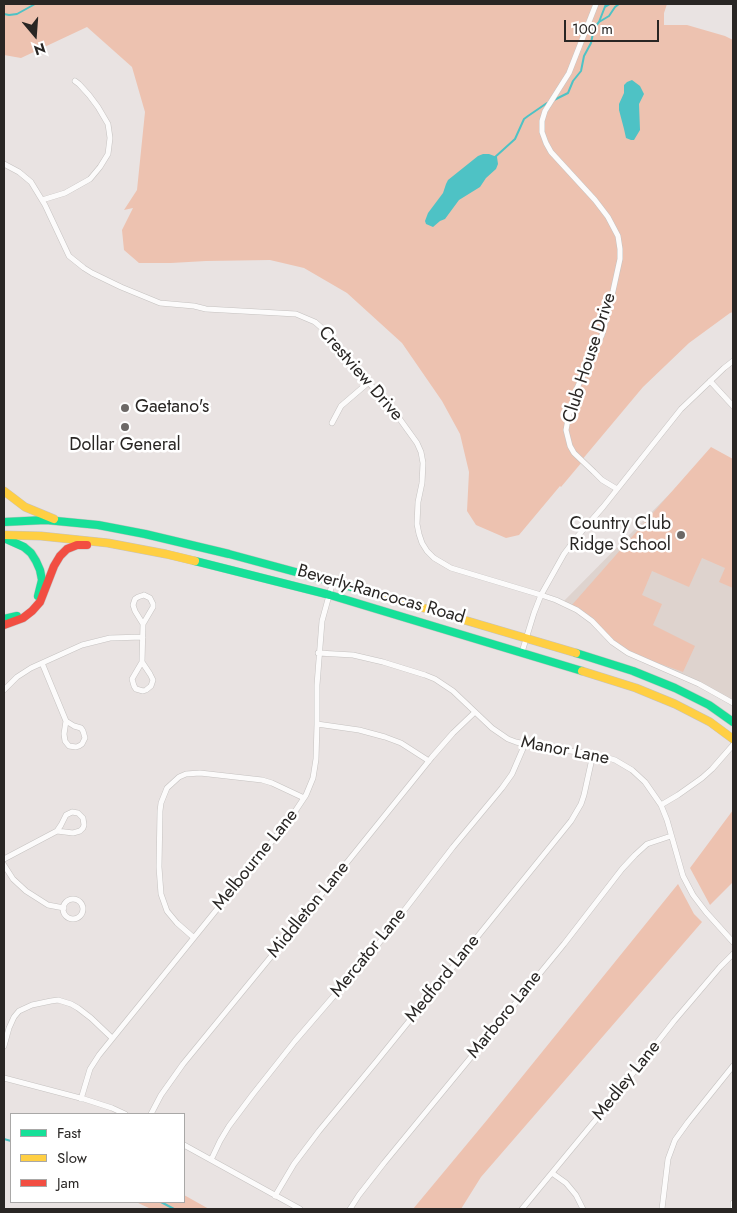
<!DOCTYPE html>
<style>
body{margin:0}
#map{position:relative;width:737px;height:1213px;overflow:hidden;background:#e9e3e2;font-family:Jost,sans-serif}
canvas{display:block}
.frame{position:absolute;inset:0;border:5px solid #292624;pointer-events:none}
.legend{position:absolute;left:10px;top:1113px;width:175px;height:90px;box-sizing:border-box;background:#fff;border:1px solid #a9a8a7;margin:0;padding:6px 9px;list-style:none;font-size:15px;color:#292624}
.legend li{display:flex;align-items:center;gap:10px;height:25px}
.legend b{width:25px;border:1px solid #a9a8a7}
.north{position:absolute;left:10px;top:10px;width:50px;height:50px;-webkit-text-stroke:4px #fff;paint-order:stroke;rotate:162deg;font-size:14px;font-weight:700;line-height:20px;text-align:center;color:#292624}
.north::after{content:'';display:block;margin:auto;width:18px;height:22px;background:#292624;clip-path:polygon(50% 0,100% 100%,50% 72%,0 100%)}
.scale{position:absolute;left:564px;top:20px;width:95px;height:22px;box-sizing:border-box;border:2px solid #292624;border-top:0;padding-left:6px;font-size:15px;line-height:18px;white-space:nowrap;color:#292624;-webkit-text-stroke:4px #fff;paint-order:stroke}
</style>
<div id="map">
<canvas width="737" height="1213"></canvas>
<div class="frame"></div>
<ul class="legend">
<li><b style="height:6px;background:#16e098"></b>Fast</li>
<li><b style="height:6px;background:#ffcf43"></b>Slow</li>
<li><b style="height:6px;background:#f24e42"></b>Jam</li>
</ul>
<div class="north">N</div>
<div class="scale">100 m</div>
</div>
<script>
const g = document.querySelector('canvas').getContext('2d');
g.lineJoin = 'round';
function fill(path, color) {
  g.fillStyle = color;
  g.fill(path, 'evenodd');
}
function shape(rows) {
  const path = new Path2D();
  for (const r of rows) {
    if (r.length === 3) {
      path.moveTo(r[0] + r[2], r[1]);
      path.arc(r[0], r[1], r[2], 0, 2 * Math.PI);
      continue;
    }
    path.moveTo(r[0], r[1]);
    for (let i = 2; i < r.length; i += 2) path.lineTo(r[i], r[i + 1]);
  }
  return path;
}
function trace(path, color, width, dash) {
  g.strokeStyle = color;
  g.lineWidth = width;
  g.lineCap = dash ? 'butt' : 'round';
  g.setLineDash(dash || []);
  g.stroke(path);
}
function label(font, color, halo, rows, align = 'center') {
  g.font = font + ' Jost,sans-serif';
  g.lineWidth = 5;
  g.setLineDash([]);
  g.textBaseline = 'middle';
  g.strokeStyle = halo;
  g.fillStyle = color;
  for (const [text, x, y, turn = 0] of rows) {
    g.save();
    g.translate(x, y);
    g.rotate((+turn || 0) * Math.PI / 180);
    g.textAlign = isNaN(turn) ? turn : align;
    if (halo) g.strokeText(text, 0, 0);
    g.fillText(text, 0, 0);
    g.restore();
  }
}
const built = shape([
 [711,452,733,467,733,704,709,690,637,658,592,621,562,603]
]);
const green = shape([
 [4,4,667,4,664,13,664,25,687,25,725,36,733,40,733,312,730,313,689,343,643,387,581,461,582,462,561,487,560,486,519,535,506,538,476,525,467,511,469,472,460,434,442,401,402,343,347,293,304,268,270,260,206,261,171,263,139,263,124,250,122,230,133,208,124,210,137,190,145,112,132,67,87,27,21,58,4,55],
 [711,447,733,459,733,588,719,582,725,568,702,558,689,587,652,571,642,595,662,604,653,625,695,646,683,672,624,651,571,606],
 [733,810,733,882,710,905,690,868],
 [678,884,694,914,702,922,481,1177,461,1209,413,1209,487,1120],
 [184,1195,209,1209,151,1209,136,1202,184,1202]
]);
const water = shape([
 [632,80,640,86,644,94,639,104,640,130,634,140,631,140,626,138,624,129,619,110,619,104,624,93,624,85,627,82],
 [483,154,489,154,497,157,498,164,496,169,486,178,480,187,459,200,445,219,440,221,433,227,426,224,425,221,428,213,443,193,446,184,448,180,478,156]
]);
const stream = shape([
 [605,7,610,4],
 [4,14,9,15,17,14,35,4],
 [599,22,609,16,615,7,619,4],
 [554,100,568,93,573,81,581,71,584,56,591,43,594,28,599,22,606,4],
 [494,158,515,139,524,119,528,116,547,103],
 [4,1139,11,1141],
 [161,1202,174,1209]
]);
const street = shape([
 [596,4,569,73,545,111,542,121,542,132,546,143,551,152,595,200,608,217,618,236,620,249,620,259,613,291,602,335,577,388,569,414,566,430,570,446,574,453,594,472,602,480,617,489],
 [4,164,19,172,31,182,45,205,69,256,84,268,92,273,121,287,160,303,194,306,206,309,296,314,315,322,323,329,399,418,417,443,421,452,423,463,422,483,418,502,417,524,419,534,422,543,427,551,434,558,451,568,541,595,556,600,577,610,592,621,612,642,628,653,699,684,733,703],
 [42,200,65,193,90,179,100,167,108,154,110,138,108,124,98,107,89,95,79,84,75,81],
 [710,381,733,406],
 [332,423,341,406,369,382],
 [144,595,150,598,153,604,153,607,143,624,135,611,133,605,135,599,138,597,144,595],
 [522,652,534,613,541,595,564,554,576,538,603,507,681,409,724,368,733,361],
 [318,653,353,655,383,662,425,675,435,679,453,691,492,728,508,739,516,742,534,746,585,753,605,757,615,760,632,770,645,782,661,805,667,820,683,876,693,895,706,912,733,942],
 [142,662,150,674,153,680,151,686,146,690,143,691,136,689,134,686,132,679,142,662],
 [142,662,143,624],
 [42,663,66,721],
 [4,690,17,677,31,668,82,645,110,638,143,637],
 [66,721,74,726,81,728,83,731,85,738,82,744,79,746,76,747,69,746,65,741,64,734,66,721],
 [317,724,359,730,385,737,401,743,429,761],
 [661,805,678,795,702,778,712,769,733,745],
 [72,812,78,813,83,818,84,825,83,828,80,831,73,833,57,831,61,825,66,815,72,812],
 [4,859,57,831],
 [4,865,13,879,26,891,48,905,64,908],
 [73,909,10],
 [193,937,177,923,167,911,161,894,159,867,160,811,161,803,167,788,179,777,186,774,200,773,262,780,272,783,304,798],
 [4,1046,9,1028,14,1017,19,1011,32,1005,51,1001,58,1000,71,1004,78,1008,91,1018,112,1038],
 [4,1078,84,1099,112,1108,125,1114],
 [81,1099,90,1069,99,1055,290,819,306,795,313,778,316,759,317,724,317,685,322,621,333,581],
 [151,1114,161,1095,183,1064,274,953,432,757,453,733,475,712],
 [184,1145,300,1209],
 [211,1160,220,1141,229,1126,253,1094,295,1041,376,947,453,847,502,788,512,774,525,744],
 [552,1173,566,1183,576,1195,583,1209],
 [275,1196,294,1164,319,1131,376,1062,571,821,581,804,584,795,593,754],
 [350,1209,359,1195,384,1163,564,944,622,869,635,855,647,844,671,836],
 [522,1209,608,1105,674,1021,720,967,733,954],
 [662,1209,668,1159,675,1140,688,1122,733,1066],
 [733,1209,733,1203]
]);
const fast = shape([
 [4,522,46,520,98,525,145,534,229,554,366,591],
 [4,538,24,547,31,553,36,561,40,570,42,580,38,596],
 [195,561,330,595,582,671],
 [4,619,17,616],
 [576,653,633,671,675,688,709,705,733,722]
]);
const slow = shape([
 [4,491,25,507,54,519],
 [4,535,41,536,108,543,166,554,195,561],
 [366,591,576,653],
 [582,671,636,688,675,704,710,722,733,739]
]);
const jam = shape([
 [4,625,23,618,32,611,40,602,54,566,60,556,67,549,77,545,87,545]
]);
const markers = [
 [125,408,5,"#6c6866"],
 [125,427,5,"#6c6866"],
 [681,535,5,"#6c6866"]
];
const streetNames = [
 ["Club House Drive",590,358,-72],
 ["Crestview Drive",360,374,49],
 ["Beverly-Rancocas Road",381,595,16],
 ["Manor Lane",565,751,11],
 ["Melbourne Lane",256,860,-51],
 ["Middleton Lane",309,910,-51],
 ["Mercator Lane",369,953,-51],
 ["Medford Lane",443,979,-51],
 ["Marboro Lane",505,1015,-51],
 ["Medley Lane",627,1081,-51]
];
const poiNames = [
 ["Gaetano's",135,408],
 ["Dollar General",125,446,"center"],
 ["Country Club",671,525,"right"],
 ["Ridge School",671,546,"right"]
];
fill(built, '#ded3ce');
fill(green, '#edc2b0');
fill(water, '#4ec2c5');
trace(stream, '#4ec2c5', 2);
trace(street, '#c5c2c0', 6);
trace(fast, '#c5c2c0', 9);
trace(slow, '#c5c2c0', 9);
trace(jam, '#c5c2c0', 9);
trace(street, '#fcfbfb', 5);
trace(fast, '#16e098', 8);
trace(slow, '#ffcf43', 8);
trace(jam, '#f24e42', 8);
for (const [x, y, r, color] of markers) {
  const dot = new Path2D();
  dot.arc(x, y, r, 0, 2 * Math.PI);
  g.fillStyle = color;
  g.fill(dot);
  trace(dot, '#fff', 2);
}
label('18px', '#292624', '#fff', streetNames);
label('18px', '#292624', '#fff', poiNames, 'left');
</script>
